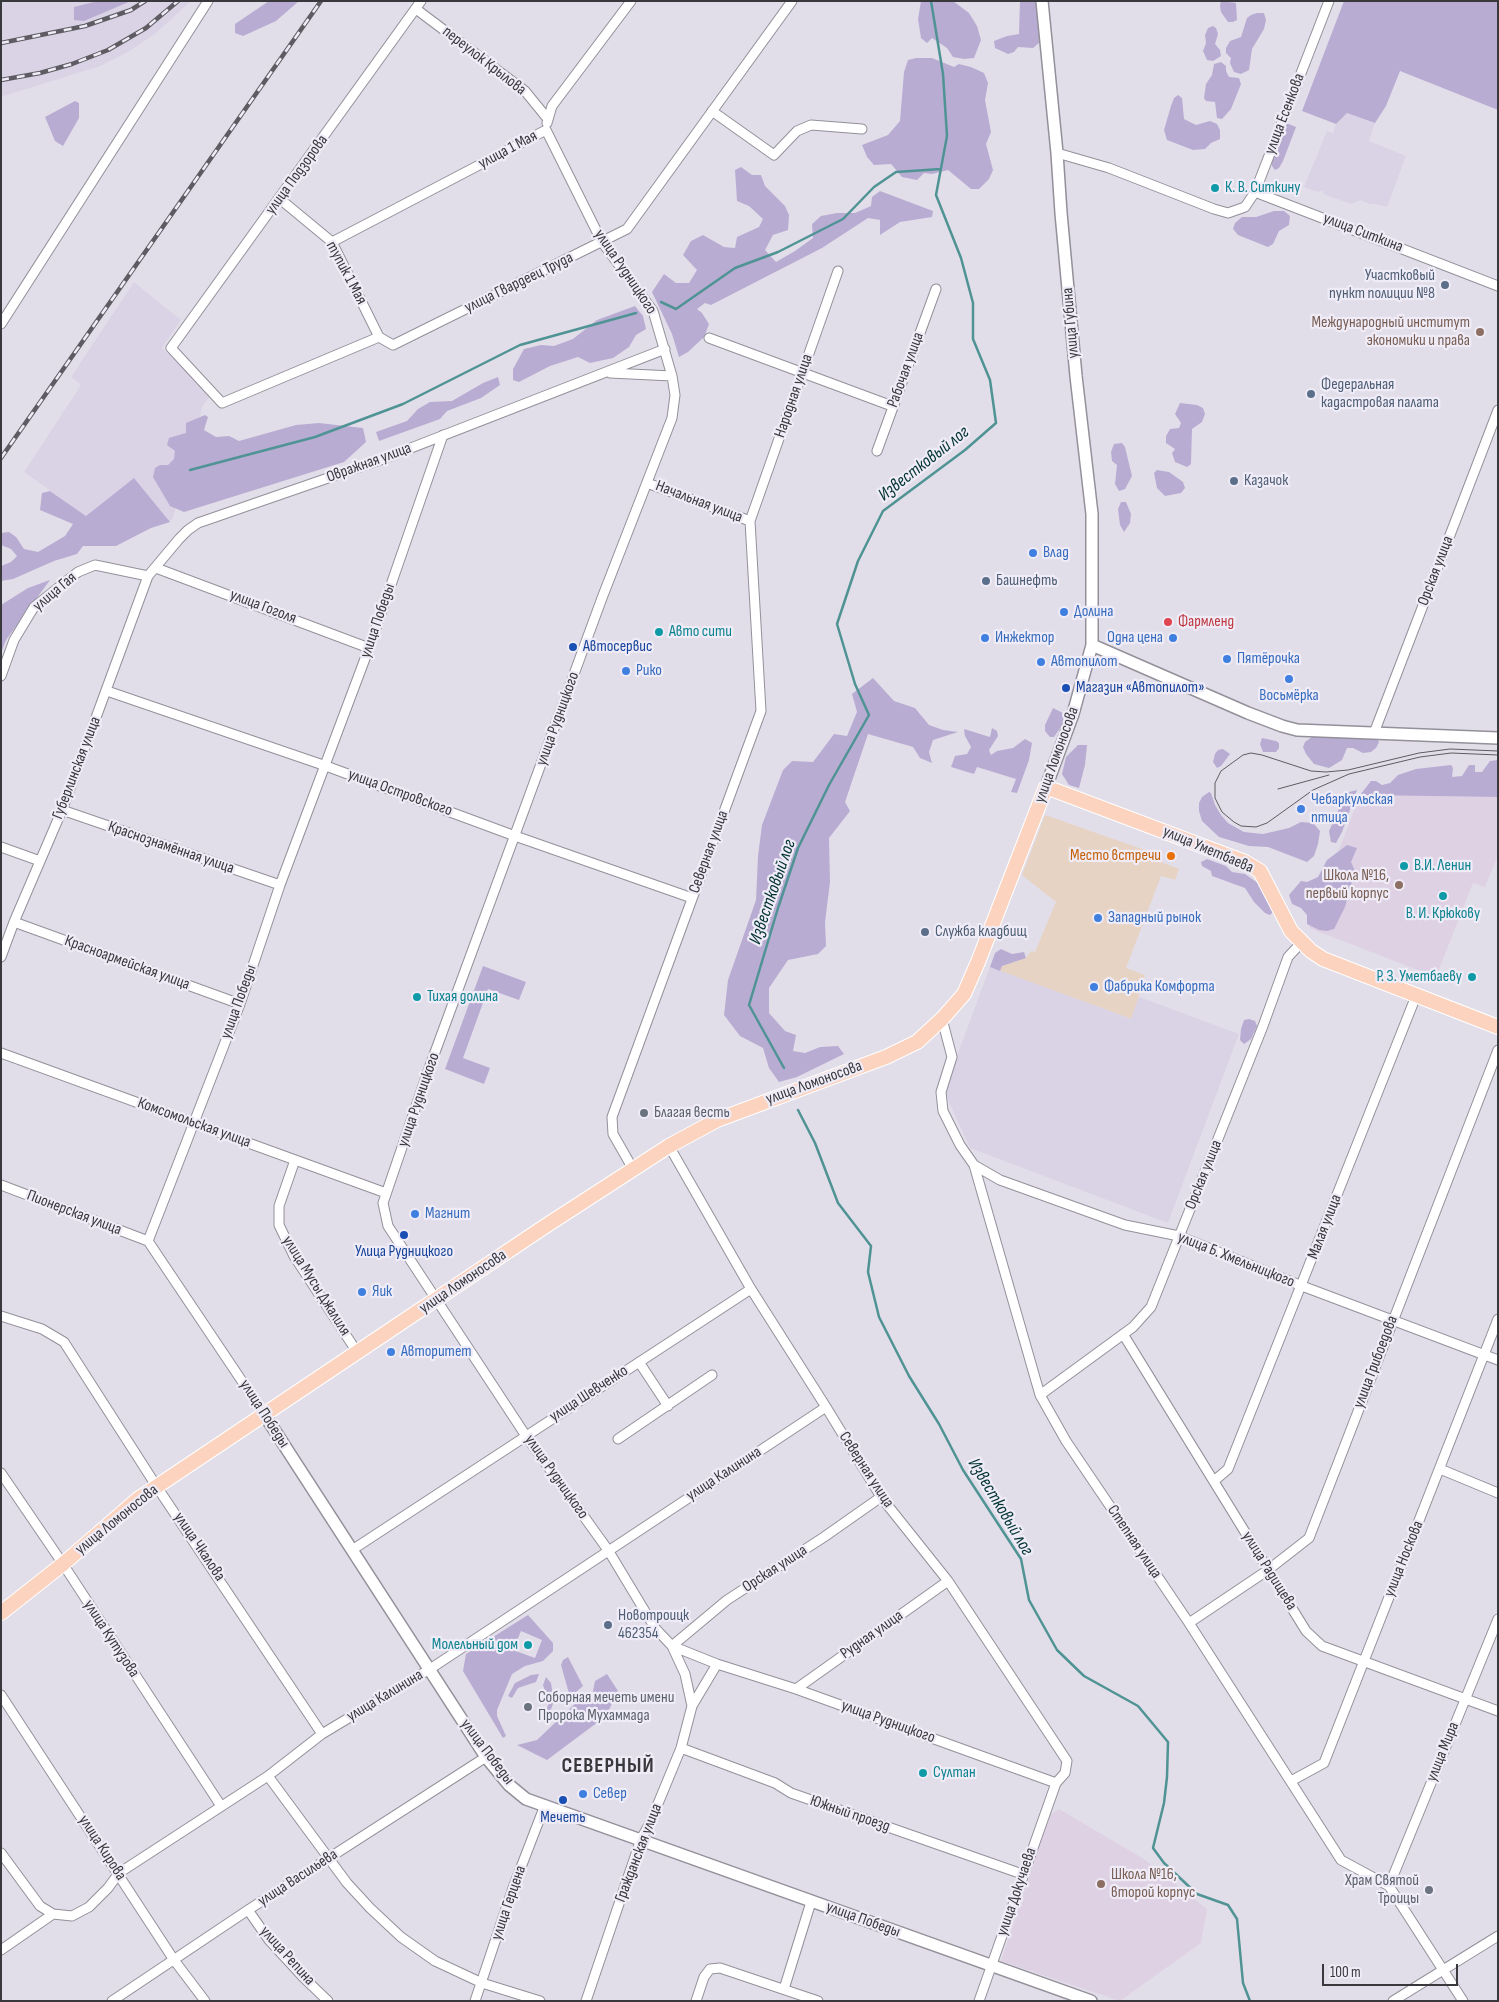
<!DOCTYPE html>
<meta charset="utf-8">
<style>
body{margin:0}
#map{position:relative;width:1499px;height:2002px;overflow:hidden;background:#e2dee9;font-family:"Sofia Sans Condensed",sans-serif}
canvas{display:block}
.frame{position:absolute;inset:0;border:2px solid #39383c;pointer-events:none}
.scale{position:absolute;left:1322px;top:1964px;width:136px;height:22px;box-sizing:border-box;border:2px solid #39383c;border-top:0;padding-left:6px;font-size:15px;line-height:18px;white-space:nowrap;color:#39383c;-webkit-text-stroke:4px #efecf7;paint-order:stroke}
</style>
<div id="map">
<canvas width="1499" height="2002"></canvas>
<div class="frame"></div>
<div class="scale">100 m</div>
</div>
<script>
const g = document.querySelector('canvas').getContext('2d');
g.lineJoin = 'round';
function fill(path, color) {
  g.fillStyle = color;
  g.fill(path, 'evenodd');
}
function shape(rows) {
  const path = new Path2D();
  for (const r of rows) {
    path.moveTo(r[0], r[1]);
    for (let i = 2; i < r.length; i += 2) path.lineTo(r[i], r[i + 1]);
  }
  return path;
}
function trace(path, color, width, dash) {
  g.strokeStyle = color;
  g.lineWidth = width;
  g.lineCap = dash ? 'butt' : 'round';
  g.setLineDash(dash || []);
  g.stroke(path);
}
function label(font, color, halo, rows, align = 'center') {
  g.font = font + ' "Sofia Sans Condensed",sans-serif';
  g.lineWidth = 4.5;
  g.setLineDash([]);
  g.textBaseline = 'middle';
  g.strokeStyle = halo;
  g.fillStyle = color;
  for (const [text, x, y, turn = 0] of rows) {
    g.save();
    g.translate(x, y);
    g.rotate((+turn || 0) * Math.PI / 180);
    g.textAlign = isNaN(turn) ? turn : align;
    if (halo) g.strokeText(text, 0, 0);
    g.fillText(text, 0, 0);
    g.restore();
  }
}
const commercial = shape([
 [1045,815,1156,854,1154,859,1179,869,1175,880,1161,876,1126,968,1145,975,1132,1019,1000,971,1002,966,1026,958,1031,951,1035,952,1056,902,1022,875]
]);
const built = shape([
 [1,1,191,1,156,33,130,51,100,66,1,97],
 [1347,113,1375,123,1369,141,1406,156,1387,207,1376,204,1370,204,1360,200,1351,204,1323,194,1324,190,1318,192,1304,187,1327,131,1333,133,1336,124],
 [134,282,181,320,162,348,211,396,203,405,173,518,170,522,134,478,86,516,24,472,81,385,71,377],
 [990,967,1131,1019,1139,997,1239,1034,1168,1223,970,1148,944,1091]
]);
const education = shape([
 [1360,795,1498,797,1498,855,1485,887,1473,883,1436,977,1309,928],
 [1059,1809,1144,1859,1207,1909,1201,1943,1120,2001,1001,1961,1050,1815]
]);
const green = shape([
 [98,1,131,1,84,21,74,20,74,7],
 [269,1,299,1,276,21,243,36,235,33,235,24],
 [921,1,953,1,969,13,977,26,981,40,974,58,964,59,953,57,947,48,932,38,927,43,921,38,918,19],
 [1020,1,1037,1,1040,34,1039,43,1033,48,1018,47,1014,52,1008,54,995,48,994,41,1007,36,1019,34],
 [1221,1,1236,3,1237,20,1233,22,1228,22,1221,12,1220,6],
 [1344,1,1498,1,1498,110,1400,71,1386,106,1375,123,1347,113,1336,124,1302,111],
 [1257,13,1264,13,1266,20,1264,29,1252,49,1249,70,1241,74,1234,72,1230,63,1231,58,1226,53,1226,48,1230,41,1241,37,1247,18,1251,15],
 [1213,26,1216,28,1218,34,1215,44,1220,50,1221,56,1213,61,1207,60,1203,51,1206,43,1205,35,1208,28],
 [916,58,932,58,954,67,959,64,971,67,984,73,988,83,985,100,991,132,986,144,993,170,989,179,979,189,971,189,948,170,932,174,924,173,917,180,902,177,891,164,874,165,867,157,862,145,888,135,900,121,904,72,908,60],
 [1221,62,1226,66,1226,71,1229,77,1239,78,1241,84,1231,109,1222,119,1217,118,1215,102,1206,101,1204,98,1206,84,1212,75,1214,64],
 [1178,95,1182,98,1184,119,1196,125,1210,121,1217,124,1220,130,1220,139,1211,143,1205,149,1193,150,1167,140,1164,130,1171,106,1174,98],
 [75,101,79,103,79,118,63,146,55,141,45,117],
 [1286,123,1296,127,1283,161,1279,168,1275,170,1272,166,1272,159],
 [741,167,752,175,761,175,765,186,785,206,789,215,788,230,773,235,765,250,776,262,795,251,813,238,812,224,821,216,837,213,855,213,871,206,872,197,880,191,933,211,932,217,900,222,880,235,880,220,868,218,822,248,711,305,705,303,697,309,702,313,709,324,704,337,688,352,679,357,672,334,652,292,664,274,676,283,689,283,697,270,683,255,691,241,703,235,724,247,735,248,737,237,759,227,763,219,749,206,737,201,735,170],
 [1274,211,1284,211,1290,216,1289,225,1279,231,1273,244,1268,247,1238,235,1233,229,1235,223,1242,217,1256,217],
 [635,306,643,316,646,329,636,335,629,347,613,358,590,363,578,357,550,366,519,382,513,380,513,369,524,349,541,345,554,346,573,339,597,320],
 [498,377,500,385,481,398,447,411,440,419,379,441,376,432,407,421,418,409,430,402,452,401,483,383],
 [1180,403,1197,405,1203,408,1205,414,1202,422,1192,429,1191,464,1187,467,1175,462,1172,453,1175,449,1166,443,1166,436,1170,429,1179,428,1181,423,1175,414],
 [205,415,208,417,204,430,216,437,229,436,239,441,296,425,319,423,363,428,366,442,344,462,184,512,170,506,153,477,155,468,160,465,168,465,174,459,175,451,167,445,169,438,186,433,186,423],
 [1122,443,1125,447,1132,476,1125,489,1119,491,1115,484,1117,465,1112,461,1111,452,1114,444],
 [1157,470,1169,472,1183,482,1185,488,1181,493,1165,496,1157,488,1154,473],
 [134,478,170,522,151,528,116,546,83,546,77,554,54,561,13,579,1,581,1,566,11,562,17,556,11,549,1,545,1,533,9,532,16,537,24,549,38,552,65,536,73,524,40,510,42,493,50,491,86,516],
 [1121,502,1126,502,1131,514,1130,523,1124,532,1120,525,1118,509],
 [50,580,6,640,1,653,1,605,28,588],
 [873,678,894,701,915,708,929,725,943,730,958,732,933,740,929,752,932,763,920,758,913,747,868,734,845,802,850,811,829,838,830,882,825,922,826,946,818,954,788,960,769,988,769,1013,785,1031,796,1035,793,1051,805,1053,820,1047,838,1046,844,1054,797,1077,779,1082,769,1068,763,1048,740,1036,724,1015,728,980,756,900,758,856,762,825,783,770,792,761,813,762,834,734,847,736,857,712,852,694],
 [1053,708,1063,713,1063,724,1054,737,1050,737,1045,731,1045,725],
 [992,728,997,731,998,736,989,750,991,755,997,751,1013,748,1025,739,1032,743,1029,760,1017,793,1011,792,1016,779,977,767,974,774,951,767,955,756,967,754,971,747,965,736,964,729,990,737],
 [1312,737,1377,738,1379,742,1376,748,1371,752,1363,753,1353,748,1347,748,1342,760,1329,768,1314,764,1306,754,1303,747,1305,742],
 [1262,738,1276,741,1279,743,1279,748,1276,752,1263,752,1260,744],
 [1078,745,1087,745,1085,765,1079,788,1069,785,1062,774,1066,757],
 [1223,749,1230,754,1221,766,1217,768,1213,762,1215,754,1218,750],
 [1498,760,1498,797,1360,795,1371,781,1376,781,1382,785,1390,783,1398,775,1416,769,1451,765,1453,768,1452,777,1462,776,1469,765,1475,765,1475,772,1482,772,1490,761],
 [1357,790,1342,832,1336,843,1331,842,1329,831,1342,802,1349,792],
 [1209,792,1211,793,1215,805,1221,815,1228,823,1244,832,1263,834,1289,828,1301,822,1313,823,1320,831,1318,844,1314,856,1307,862,1268,847,1249,846,1219,837,1202,821,1199,811,1199,803,1202,797],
 [1347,845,1357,848,1351,862,1355,871,1345,907,1334,929,1327,931,1319,930,1307,924,1307,915,1301,908,1292,904,1289,895,1301,881,1307,882,1318,877,1327,860],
 [1207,859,1226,866,1232,872,1245,874,1262,886,1272,906,1273,912,1270,915,1265,913,1254,902,1245,888,1212,876,1211,871,1202,866,1201,862],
 [1001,949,1012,954,1024,952,1026,958,1002,966,1000,971,990,967,995,953],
 [483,966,526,982,519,1000,488,989,463,1058,490,1068,484,1084,445,1069],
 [1249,1019,1255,1021,1257,1026,1251,1039,1244,1044,1240,1040,1241,1029,1244,1020],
 [528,1615,553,1643,553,1651,543,1661,525,1666,512,1674,497,1710,497,1716,506,1736,503,1738,463,1671,466,1654],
 [521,1631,542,1640,535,1658,513,1650],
 [568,1657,583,1686,570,1697,561,1665,563,1660],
 [539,1674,536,1682,518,1688,512,1698,508,1696,515,1683,531,1675],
 [607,1674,618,1691,606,1716,547,1760,517,1745,537,1740,581,1698,592,1704,597,1697,593,1691,595,1681],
 [546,1677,551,1683,554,1701,548,1718,544,1715,549,1703,543,1685]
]);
const stream = shape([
 [661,302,676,309,735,268,778,252,843,219,874,187,896,172,941,169],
 [190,470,315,437,403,404,520,345,636,313],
 [784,1068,749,1005,778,908,798,848,829,785,869,715,855,684,837,624,858,561,883,511,965,450,996,423,990,380,973,339,973,303,961,258,936,195,947,136,943,74,931,1],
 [798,1110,815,1143,838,1203,871,1246,868,1272,879,1317,909,1376,939,1424,963,1470,1021,1559,1029,1600,1057,1650,1084,1676,1138,1706,1168,1742,1167,1777,1164,1803,1153,1848,1164,1863,1197,1894,1228,1905,1237,1919,1243,1983,1250,2001]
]);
const minor = shape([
 [421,1,171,348,222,403,379,337,393,345,627,229,792,1],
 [416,9,525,91,547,118],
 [712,111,774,155,797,131,811,125,862,129],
 [547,123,552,106,631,1],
 [546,130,602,242,653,311,672,376,675,395,672,418,602,598,427,1074,383,1203,388,1226,526,1436,608,1550,655,1628,672,1646,717,1664,796,1689,1056,1783],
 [1057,153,1109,168,1214,209,1228,213,1245,207,1255,192,1329,1],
 [1255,192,1498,286],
 [280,199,332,242,379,337],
 [332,242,546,130],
 [1,324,208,1],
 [709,338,892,406],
 [610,373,672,376],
 [877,451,936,289],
 [647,483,750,521],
 [156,568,369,648],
 [1,676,14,640,34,607,78,572,95,565,148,576],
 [107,691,326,766,515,836,692,898],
 [1374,733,1498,410],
 [62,810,280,885],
 [1,847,40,861],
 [14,922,240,1004],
 [1,957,14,922,62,810,148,576,179,539,188,530,198,523,380,460,665,349],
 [942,1019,952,1057,941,1092,943,1111,960,1145,974,1165,1040,1395,1066,1441,1189,1623,1341,1860,1389,1886,1463,2001],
 [1,1053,386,1193],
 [669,1146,751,1289,826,1407,881,1497,948,1581,1067,1761,1065,1773,1056,1783,979,2001],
 [295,1160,279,1206,279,1225,294,1256,357,1352],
 [974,1165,1000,1180,1125,1225,1179,1236,1302,1286,1498,1360],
 [633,1169,613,1134,612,1117,761,711,750,521,838,271],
 [1,1185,148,1241],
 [1,1316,42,1329,64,1342,157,1487,322,1734],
 [1123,1334,1306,1631,1322,1646,1498,1711],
 [639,1362,668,1406],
 [1040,1395,1133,1327,1151,1307,1263,1026,1288,957,1301,943],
 [264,1414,148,1241,240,1004,280,885,369,648,443,435],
 [618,1439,712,1375],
 [1440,1469,1498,1493],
 [1,1473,63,1564,221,1806],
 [1214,1481,1228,1469,1416,996],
 [352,1550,751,1289],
 [1189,1623,1268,1570,1309,1538,1498,1050],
 [796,1689,948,1581],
 [1,1695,174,1960,205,2001],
 [692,1706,685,1674,672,1646,727,1600,824,1537,881,1497],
 [681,1748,775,1783,791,1793,1022,1874],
 [268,1776,347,1883,370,1908,401,1937,435,1961,482,1983,540,2001],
 [1291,1781,1324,1763,1498,1319],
 [1,1853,40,1906,53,1914],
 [1389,1886,1498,1619],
 [248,1910,269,1940,303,1977,328,2001],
 [1,1950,53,1914,72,1916,89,1907,108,1888,119,1873,268,1776,322,1734,430,1669,826,1407],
 [784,1989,811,1902],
 [112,2001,248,1910,486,1757],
 [475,2001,513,1888,545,1805],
 [586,2001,641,1839,650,1823,681,1748,692,1706,717,1664],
 [696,2001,704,1977,710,1969,720,1968,818,2001],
 [1393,2001,1498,1936]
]);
const tertiary = shape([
 [1042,1,1057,153,1061,213,1076,376,1092,514,1092,645,1073,714,1046,787],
 [1092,645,1248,713,1282,726,1297,730,1498,738],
 [264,1414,486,1757,509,1785,526,1799,1091,2001]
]);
const primary = shape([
 [1,1613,63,1564,138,1499,544,1227,669,1146,717,1120,886,1057,917,1042,942,1019,964,994,978,962,1046,787,1245,862,1260,871,1291,931,1311,951,1323,959,1498,1027]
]);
const tram = shape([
 [1498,751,1450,749,1419,753,1348,770,1326,772,1311,771,1262,755,1251,753,1243,755,1221,771,1215,783,1215,798,1222,812,1234,822,1241,826,1256,827,1267,823,1313,790,1349,774,1420,757,1451,753,1498,755],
 [1278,789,1329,775]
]);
const rail = shape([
 [1,43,85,26,131,10,145,1],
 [1,80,40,73,72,64,108,50,146,28,178,1],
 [1,458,321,1]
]);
const markers = [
 [1215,188,5,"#0f9aa8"],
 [1445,285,5,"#5c6f8a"],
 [1480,332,5,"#8d6e63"],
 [1311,394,5,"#5c6f8a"],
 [1234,481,5,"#5c6f8a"],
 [1033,553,5,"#3f7fe0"],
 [986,581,5,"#5c6f8a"],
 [1064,612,5,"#3f7fe0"],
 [1168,622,5,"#e0444e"],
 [659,632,5,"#0f9aa8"],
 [985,638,5,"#3f7fe0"],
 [1173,638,5,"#3f7fe0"],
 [573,647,5,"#1a4fb4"],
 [1227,659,5,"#3f7fe0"],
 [1041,662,5,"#3f7fe0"],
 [626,671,5,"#3f7fe0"],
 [1289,679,5,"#3f7fe0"],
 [1066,688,5,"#1a4fb4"],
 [1301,809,5,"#3f7fe0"],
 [1171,856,5,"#e8710a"],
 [1404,866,5,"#0f9aa8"],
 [1399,885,5,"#8d6e63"],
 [1443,896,5,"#0f9aa8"],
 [1098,918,5,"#3f7fe0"],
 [925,932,5,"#5c6f8a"],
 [1472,977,5,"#0f9aa8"],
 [1094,987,5,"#3f7fe0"],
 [417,997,5,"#0f9aa8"],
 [644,1113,5,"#6b7280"],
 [415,1214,5,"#3f7fe0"],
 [404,1235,5,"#1a4fb4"],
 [362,1292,5,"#3f7fe0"],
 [391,1352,5,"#3f7fe0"],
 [608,1625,5,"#5c6f8a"],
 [528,1645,5,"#0f9aa8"],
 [528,1707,5,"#6b7280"],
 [923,1773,5,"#0f9aa8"],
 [583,1794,5,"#3f7fe0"],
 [563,1800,5,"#1a4fb4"],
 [1101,1884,5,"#8d6e63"],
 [1429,1890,5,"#6b7280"]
];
const streetNames = [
 ["переулок Крылова",484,61,38],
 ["улица Есенкова",1285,114,-69],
 ["улица 1 Мая",508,150,-28],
 ["улица Подзорова",297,175,-54],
 ["улица Ситкина",1363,233,21],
 ["улица Рудницкого",625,272,56],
 ["тупик 1 Мая",346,273,62],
 ["улица Гвардеец Труда",519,283,-26],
 ["улица Губина",1071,323,-95],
 ["Рабочая улица",906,370,-70],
 ["Народная улица",794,396,-71],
 ["Овражная улица",369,463,-20],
 ["Начальная улица",699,502,21],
 ["Орская улица",1436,571,-69],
 ["улица Гая",55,592,-40],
 ["улица Гоголя",263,607,21],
 ["улица Победы",378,621,-71],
 ["улица Рудницкого",558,719,-70],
 ["улица Ломоносова",1057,755,-70],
 ["Губерлинская улица",77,768,-69],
 ["улица Островского",400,793,20],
 ["Краснознамённая улица",171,848,19],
 ["улица Уметбаева",1208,850,23],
 ["Северная улица",709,852,-70],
 ["Красноармейская улица",127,963,20],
 ["улица Победы",239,1002,-70],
 ["улица Ломоносова",814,1083,-20],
 ["улица Рудницкого",419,1100,-71],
 ["Комсомольская улица",194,1123,20],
 ["Орская улица",1204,1175,-68],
 ["Пионерская улица",74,1213,21],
 ["Малая улица",1325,1227,-69],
 ["улица Б. Хмельницкого",1236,1260,22],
 ["улица Ломоносова",463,1282,-34],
 ["улица Мусы Джалиля",316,1286,58],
 ["улица Грибоедова",1376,1362,-69],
 ["улица Шевченко",589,1394,-33],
 ["улица Победы",264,1414,57],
 ["Северная улица",866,1470,57],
 ["улица Калинина",724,1474,-33],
 ["улица Рудницкого",556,1477,55],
 ["улица Ломоносова",117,1520,-39],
 ["Степная улица",1134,1542,56],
 ["улица Чкалова",199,1547,56],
 ["улица Носкова",1404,1559,-68],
 ["Орская улица",775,1569,-33],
 ["улица Радищева",1269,1571,58],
 ["Рудная улица",872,1635,-35],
 ["улица Кутузова",111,1639,57],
 ["улица Калинина",385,1696,-31],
 ["улица Рудницкого",888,1722,20],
 ["улица Победы",487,1752,53],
 ["улица Мира",1443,1752,-68],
 ["Южный проезд",850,1814,19],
 ["улица Кирова",102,1848,57],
 ["Гражданская улица",639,1853,-69],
 ["улица Васильева",298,1878,-33],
 ["улица Докучаева",1017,1892,-71],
 ["улица Герцена",509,1903,-71],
 ["улица Победы",863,1920,20],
 ["улица Репина",287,1956,48]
];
const cultureNames = [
 ["К. В. Ситкину",1225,188],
 ["Авто сити",669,632],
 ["В.И. Ленин",1414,866],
 ["В. И. Крюкову",1443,914,"center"],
 ["Р. З. Уметбаеву",1462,977,"right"],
 ["Тихая долина",427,997],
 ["Молельный дом",518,1645,"right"],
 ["Султан",933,1773]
];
const serviceNames = [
 ["Участковый",1435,276,"right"],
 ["пункт полиции №8",1435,294,"right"],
 ["Федеральная",1321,385],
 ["кадастровая палата",1321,403],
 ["Казачок",1244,481],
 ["Башнефть",996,581],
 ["Служба кладбищ",935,932],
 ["Новотроицк",618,1616],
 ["462354",618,1634]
];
const educationNames = [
 ["Международный институт",1470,323],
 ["экономики и права",1470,341],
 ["Школа №16,",1389,876],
 ["первый корпус",1389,894],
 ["Школа №16,",1111,1875,"left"],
 ["второй корпус",1111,1893,"left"]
];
const shopNames = [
 ["Влад",1043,553],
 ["Долина",1074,612],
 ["Инжектор",995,638],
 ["Одна цена",1163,638,"right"],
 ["Пятёрочка",1237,659],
 ["Автопилот",1051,662],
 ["Рико",636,671],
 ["Восьмёрка",1289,696,"center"],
 ["Чебаркульская",1311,800],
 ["птица",1311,818],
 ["Западный рынок",1108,918],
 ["Фабрика Комфорта",1104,987],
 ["Магнит",425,1214],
 ["Яик",372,1292],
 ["Авторитет",401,1352],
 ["Север",593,1794]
];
const healthNames = [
 ["Фармленд",1178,622]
];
const transitNames = [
 ["Автосервис",583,647],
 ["Магазин «Автопилот»",1076,688],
 ["Улица Рудницкого",404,1252,"center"],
 ["Мечеть",563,1818,"center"]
];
const foodNames = [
 ["Место встречи",1161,856]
];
const worshipNames = [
 ["Благая весть",654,1113],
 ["Соборная мечеть имени",538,1698],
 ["Пророка Мухаммада",538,1716],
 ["Храм Святой",1419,1881,"right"],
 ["Троицы",1419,1899,"right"]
];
const waterNames = [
 ["Известковый лог",924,464,-38],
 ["Известковый лог",773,892,-71],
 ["Известковый лог",1000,1507,59]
];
const districtNames = [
 ["СЕВЕРНЫЙ",608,1767]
];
fill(commercial, '#e7d3c4');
fill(built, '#d9d3e5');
fill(education, '#dfd1e4');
fill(green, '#b9acd3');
trace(stream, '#4f9394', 2.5);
trace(minor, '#93909a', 11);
trace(tertiary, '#93909a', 14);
trace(primary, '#fff', 16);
trace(minor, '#fff', 9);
trace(tertiary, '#fff', 11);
trace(primary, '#fbd3bf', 14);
trace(tram, '#5e5c62', 1);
trace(rail, '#5e5c62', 4.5);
trace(rail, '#efecf7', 2.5, [8]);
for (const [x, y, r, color] of markers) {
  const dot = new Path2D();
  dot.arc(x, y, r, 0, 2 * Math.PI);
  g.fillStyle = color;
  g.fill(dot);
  trace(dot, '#efecf7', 2);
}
label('16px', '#39383c', '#efecf7', streetNames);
label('16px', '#0d838f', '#efecf7', cultureNames, 'left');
label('16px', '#4e5e75', '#efecf7', serviceNames, 'left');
label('16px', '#785e54', '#efecf7', educationNames, 'right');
label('16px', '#366cbe', '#efecf7', shopNames, 'left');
label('16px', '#be3a42', '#efecf7', healthNames, 'left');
label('16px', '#164399', '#efecf7', transitNames, 'left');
label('16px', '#c56008', '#efecf7', foodNames, 'right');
label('16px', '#5b616d', '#efecf7', worshipNames, 'left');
label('italic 18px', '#003232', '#efecf7', waterNames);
g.letterSpacing = '1px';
label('bold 21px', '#39383c', '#efecf7', districtNames);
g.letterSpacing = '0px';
</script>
